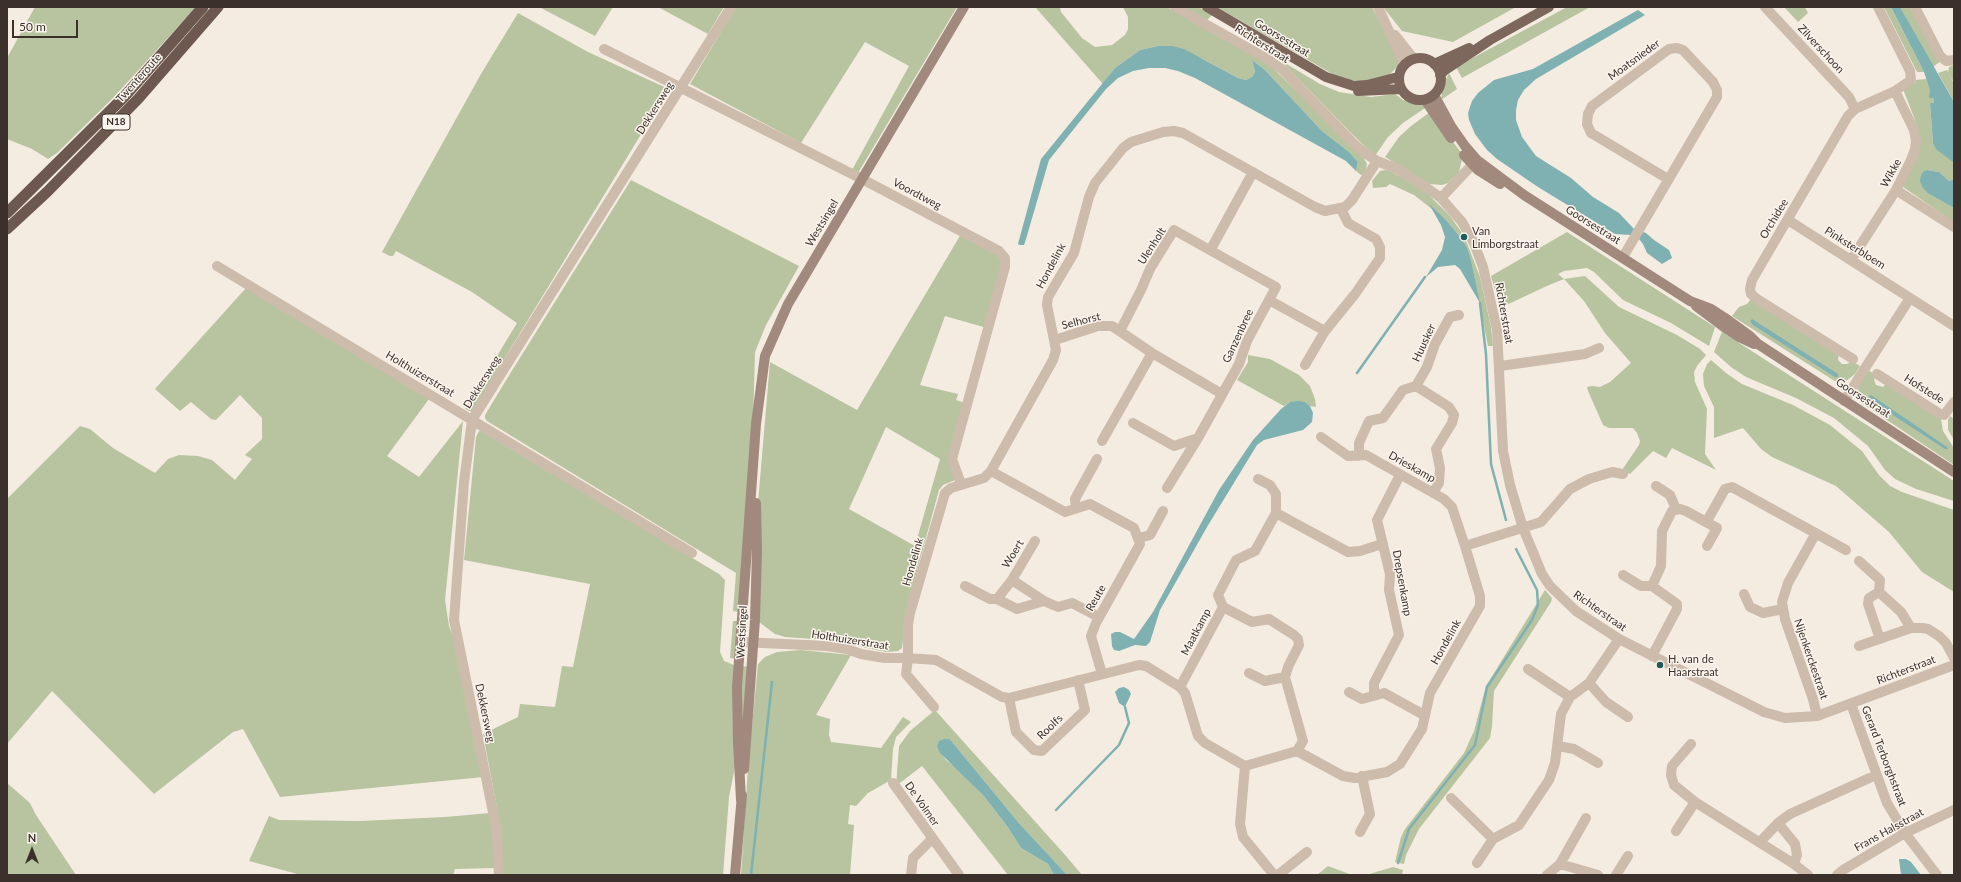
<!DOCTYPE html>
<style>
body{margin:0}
#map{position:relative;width:1961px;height:882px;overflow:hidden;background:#f4ebe1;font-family:Lato,sans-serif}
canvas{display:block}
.frame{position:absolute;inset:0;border:8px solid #3b302b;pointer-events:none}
.north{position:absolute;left:12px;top:830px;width:40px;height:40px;-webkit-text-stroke:3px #fbf5ee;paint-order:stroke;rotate:0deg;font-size:11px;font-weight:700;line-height:16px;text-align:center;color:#3b302b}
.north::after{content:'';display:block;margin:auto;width:14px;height:18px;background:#3b302b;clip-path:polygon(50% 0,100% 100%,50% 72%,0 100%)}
.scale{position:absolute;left:12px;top:20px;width:66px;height:18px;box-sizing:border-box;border:2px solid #3b302b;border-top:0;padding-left:5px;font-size:12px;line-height:14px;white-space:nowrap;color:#3b302b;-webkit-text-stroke:3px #fbf5ee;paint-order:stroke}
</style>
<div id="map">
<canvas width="1961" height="882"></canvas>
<div class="frame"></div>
<div class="north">N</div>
<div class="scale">50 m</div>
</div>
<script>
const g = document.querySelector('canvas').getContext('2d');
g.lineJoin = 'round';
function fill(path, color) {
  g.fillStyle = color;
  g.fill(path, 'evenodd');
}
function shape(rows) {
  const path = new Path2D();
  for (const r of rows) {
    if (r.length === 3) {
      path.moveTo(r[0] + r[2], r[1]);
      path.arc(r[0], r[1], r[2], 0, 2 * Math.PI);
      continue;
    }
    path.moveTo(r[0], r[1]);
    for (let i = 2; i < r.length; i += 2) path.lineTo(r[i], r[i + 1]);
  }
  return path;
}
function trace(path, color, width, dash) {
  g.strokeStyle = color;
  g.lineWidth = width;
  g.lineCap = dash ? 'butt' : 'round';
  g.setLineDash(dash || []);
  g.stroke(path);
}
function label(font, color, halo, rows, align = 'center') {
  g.font = font + ' Lato,sans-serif';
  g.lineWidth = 3;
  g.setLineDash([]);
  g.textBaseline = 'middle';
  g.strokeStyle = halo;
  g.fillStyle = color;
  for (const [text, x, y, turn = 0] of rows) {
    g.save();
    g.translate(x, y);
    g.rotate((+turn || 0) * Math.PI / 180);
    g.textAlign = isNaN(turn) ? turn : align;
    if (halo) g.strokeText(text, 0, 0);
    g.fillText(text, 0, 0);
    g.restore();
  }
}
const green = shape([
 [35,7,196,7,114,97,57,153,48,159,32,149,7,139,7,58],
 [539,7,613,7,595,36],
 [658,7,724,7,708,34],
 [736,7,957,7,858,173,852,170,909,66,865,42,801,143,690,84],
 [1035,7,1060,7,1061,12,1082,38,1095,47,1112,45,1125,35,1128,29,1128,17,1123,7,1167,7,1249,52,1273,68,1362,155,1367,164,1365,174,1361,175,1356,171,1358,162,1349,152,1322,131,1265,70,1252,60,1255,72,1252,77,1246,80,1238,78,1203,59,1158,46,1140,50,1115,68,1103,84],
 [1184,7,1199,7,1212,15,1207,20],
 [1217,7,1372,7,1398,55,1399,65,1389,75,1365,82,1341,79],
 [1383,7,1516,7,1453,42,1402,31],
 [1567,7,1590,7,1462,78,1456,67],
 [1784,7,1805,7,1808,13,1798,22],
 [1884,7,1891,7,1924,72,1917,72],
 [1900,7,1913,7,1942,60,1933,67],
 [518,13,588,52,671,90,668,90,472,412,465,409,517,323,472,292,396,251,393,256,390,256,382,252,481,74],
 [1280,60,1320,84,1339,92,1371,97,1395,94,1403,100,1412,103,1420,102,1425,108,1403,123,1388,137,1375,156,1351,133],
 [1954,65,1954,82,1948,73,1954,83,1954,102,1938,73,1947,70,1948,72,1949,67],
 [1449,73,1457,89,1441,100,1443,86],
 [1926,79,1934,97,1934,103,1930,103,1933,143,1954,163,1954,179,1949,181,1939,172,1927,170,1929,194,1954,208,1954,222,1903,187,1903,185,1917,133,1915,120,1903,89,1916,82,1916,80],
 [1430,112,1463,155,1459,172,1448,183,1442,185,1429,184,1385,157,1399,137,1411,126],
 [1385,170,1390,171,1425,191,1450,216,1460,230,1467,243,1480,277,1491,327,1493,346,1488,346,1471,260,1461,238,1446,220,1414,195,1390,184,1386,187,1373,188,1372,181,1380,171],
 [631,180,799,266,766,325,755,352,753,423,740,612,733,611,736,573,487,421,485,418,485,415,508,377],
 [1567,232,1715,327,1709,346,1671,323,1623,300,1594,272,1587,268,1564,271,1558,274,1564,279,1585,276,1619,307,1677,335,1700,349,1706,355,1697,366,1694,372,1695,382,1707,409,1705,454,1716,470,1672,448,1666,458,1653,451,1630,474,1622,470,1639,445,1640,441,1637,433,1633,428,1609,428,1603,425,1588,391,1587,387,1592,386,1600,387,1610,382,1631,363,1605,333,1584,301,1564,279,1549,285,1500,308,1491,276],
 [961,234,998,252,1004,263,987,328,945,316,920,385,958,394,956,400,965,403,950,458,955,480,943,485,939,490,906,611,902,648,898,651,886,652,828,640,785,637,775,634,759,622,758,503,770,362,857,410],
 [886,427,940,459,915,546,849,509],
 [246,288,429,399,387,456,419,477,463,421,445,600,449,626,456,645,483,777,280,797,243,729,233,732,154,794,52,691,7,744,7,499,80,426,90,429,113,448,155,473,168,459,179,455,198,456,212,460,235,480,252,459,245,455,262,439,262,418,240,395,216,420,211,419,191,402,180,411,155,389],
 [1752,298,1839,353,1838,360,1842,364,1847,364,1852,361,1860,366,1855,374,1841,385,1732,316,1739,307,1747,304],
 [1722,332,1954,481,1954,501,1916,489,1895,479,1885,470,1868,446,1834,418,1796,398,1746,377,1731,367,1714,352],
 [1248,355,1270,359,1299,375,1310,386,1315,399,1316,407,1310,406,1305,402,1290,402,1284,406,1237,380,1248,362],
 [1711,360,1726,373,1742,384,1793,405,1830,425,1862,451,1879,475,1890,486,1902,492,1954,510,1954,592,1922,572,1889,532,1836,486,1772,457,1761,449,1743,428,1714,438,1714,407,1704,386,1703,374,1707,364],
 [1868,370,1876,375,1874,380,1876,385,1883,387,1887,383,1941,419,1943,431,1954,448,1954,465,1863,404,1859,397,1858,389,1860,381],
 [1950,416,1954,419,1954,440,1948,430,1948,420],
 [479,431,481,431,719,574,725,580,720,652,724,661,736,666,736,762,729,797,723,875,501,875,497,808,483,734,518,717,520,704,555,707,562,666,573,667,590,584,464,560,476,437],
 [1545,590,1552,598,1551,602,1494,691,1492,726,1490,738,1419,829,1406,855,1404,864,1395,862,1401,837,1405,829,1464,753,1474,731,1486,686],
 [733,621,740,621,737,659,730,658],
 [801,650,851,655,816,715,830,719,829,735,831,742,881,748,903,717,911,722,896,737,893,749,891,780,868,793,856,806,850,805,848,824,854,825,850,875,741,875,748,767,758,664,765,657,777,652],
 [741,666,749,667,743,752],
 [935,710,1066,856,1082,875,1067,875,1018,822,953,743,937,747,946,760,959,770,983,795,1007,826,1021,848,1048,864,1054,875,1008,875,922,766,896,786,899,746,910,731],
 [7,783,30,803,36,815,76,875,7,875],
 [490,813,494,837,495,868,455,869,453,875,301,875,249,861,269,816,279,820,360,821,445,817],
 [1328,866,1352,875,1317,875],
 [1393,867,1403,870,1402,875,1366,875]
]);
const water = shape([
 [1891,7,1900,7,1954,102,1954,163,1936,149,1933,143,1930,103,1934,103,1934,98,1929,98,1930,90,1924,72],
 [1638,10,1645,15,1536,79,1524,90,1518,100,1516,110,1516,120,1522,137,1536,156,1571,178,1593,197,1619,213,1634,229,1646,233,1654,240,1669,250,1672,258,1662,264,1647,253,1643,244,1639,239,1631,235,1615,234,1538,187,1497,159,1487,150,1475,134,1469,120,1468,113,1472,101,1478,93,1494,80,1533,69],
 [1158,46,1172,46,1184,49,1238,78,1246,80,1252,77,1255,72,1252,60,1265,70,1322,131,1349,152,1358,162,1356,171,1346,161,1195,78,1178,71,1165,68,1149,68,1133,71,1118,78,1106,89,1049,160,1026,239,1024,245,1020,245,1018,244,1041,159,1115,68,1140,50],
 [1927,170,1939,172,1949,181,1954,179,1954,208,1929,194,1923,188,1920,181,1921,175,1923,172],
 [1429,204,1446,220,1461,238,1467,248,1471,260,1480,303,1460,269,1455,265,1438,267,1426,277,1442,250,1445,237,1441,225],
 [1752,319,1838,374,1838,377,1835,377,1753,325,1750,321],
 [1871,395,1947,447,1948,449,1945,449,1896,417,1871,399,1869,397],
 [1298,401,1305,402,1310,406,1313,413,1312,422,1303,430,1264,440,1257,445,1207,527,1160,610,1150,642,1146,646,1135,645,1119,651,1114,650,1112,646,1111,634,1115,632,1120,632,1134,639,1153,612,1219,490,1253,440,1281,409,1290,402],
 [1124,687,1129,690,1131,694,1125,707,1119,703,1115,692,1119,688],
 [944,739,949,739,953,743,1018,822,1067,875,1054,875,1048,864,1021,848,1007,826,983,795,940,753,937,747,939,741],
 [1899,859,1906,859,1911,862,1921,875,1901,875]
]);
const stream = shape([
 [1480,303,1486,354,1491,464,1506,520],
 [1357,373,1425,277],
 [1056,810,1119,745,1129,723,1125,707],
 [1398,863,1409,829,1475,745,1487,687,1532,620,1538,605,1537,590,1516,549],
 [751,875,772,682]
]);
const minor = shape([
 [1175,7,1266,58,1283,70,1352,142,1365,153,1377,161,1397,169,1427,188,1441,198,1462,222,1474,243,1483,267,1497,330,1503,451,1510,485,1523,528,1542,574,1550,586,1576,611,1619,639,1764,712,1785,718,1817,716,1954,665],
 [1378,7,1404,64],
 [1765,7,1849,97,1855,109],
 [1915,7,1940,56,1946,61,1954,60],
 [1395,35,1414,59],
 [604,49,862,179,999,251,1005,258,1005,267,952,459,961,484],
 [1377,161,1352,200,1345,207,1325,211,1315,207,1183,133,1174,131,1163,132,1131,142,1123,148,1095,183,1089,197,1074,253,1048,297,1047,305,1056,350,1053,360,991,471,984,478,951,488,945,493,910,613,908,624,908,658,936,660,1002,697,1009,698,1139,665,1146,666,1180,687,1185,693,1198,736,1205,743,1245,766,1297,751,1343,776,1355,778,1387,772,1400,764,1422,729,1430,693,1480,606,1480,596,1465,546,1541,522,1570,489,1589,479,1612,472,1623,474],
 [1896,190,1954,227],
 [1441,198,1472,165],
 [1788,220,1910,298,1844,401],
 [1211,249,1253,172],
 [1623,257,1717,97,1717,90,1713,82,1683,50,1677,48,1669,49,1592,106,1588,114,1587,124,1591,133,1668,179],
 [1851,260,1896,190,1911,160,1915,149,1916,141,1914,130,1895,91],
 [217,266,692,553],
 [1910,298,1954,326],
 [1120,331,1141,290,1150,269,1174,230,1276,287,1269,300],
 [1055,340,1098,326,1112,326,1152,353,1222,394],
 [1853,359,1757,299,1751,294,1750,289,1752,280,1848,116,1855,109,1895,91,1911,80,1910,71,1878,7],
 [1305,365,1325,331],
 [1500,366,1585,354,1599,348],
 [1877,374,1940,414,1944,415,1954,402],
 [1416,386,1449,407,1454,415,1452,423,1436,449,1440,468,1439,483,1433,493],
 [1133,423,1174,446,1198,438],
 [1321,437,1348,456,1366,455,1444,499,1452,507,1465,546],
 [1102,441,1152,353],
 [1359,456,1359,443,1369,421,1383,418,1403,390,1416,386,1427,367,1435,344,1450,317,1459,315],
 [991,471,1065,512,1090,504,1134,528,1140,544,1096,623,1091,636,1102,674],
 [1656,486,1670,495,1676,509],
 [1167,488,1198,438,1239,364,1247,341,1269,300,1325,331,1355,294,1380,258,1380,247,1376,239,1348,223,1341,209],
 [1076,508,1075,499,1097,459],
 [1276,513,1348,552,1360,551,1382,544],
 [1707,521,1725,489,1732,487,1846,550],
 [1816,533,1788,583,1782,602,1785,619,1813,699,1817,716],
 [1139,538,1150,535,1163,511],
 [1859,561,1880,580,1879,592],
 [1623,575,1641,586,1652,586,1677,604,1677,609,1652,656],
 [1012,580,1044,601,1058,607,1072,603,1099,617],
 [965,586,990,599,997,599,1017,609,1044,601],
 [1652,586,1661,566,1662,531,1672,511,1680,509,1686,511,1717,528,1707,546],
 [1879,592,1869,598,1868,604,1880,639],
 [1879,592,1901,612,1911,628],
 [1744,594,1750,607,1763,613,1783,609],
 [997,599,1012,580,1035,541],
 [1223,607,1252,622,1269,619,1294,635,1298,639,1299,645,1288,667,1285,677,1303,741,1297,751],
 [741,642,827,646,847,649,861,654,885,658,908,658,906,674,934,707],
 [1859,646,1911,628,1922,628,1928,629,1939,636,1946,643,1954,658],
 [1528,669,1570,697],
 [1249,673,1265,681,1285,677],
 [1589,683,1606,702,1628,717],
 [1180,687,1223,607,1218,595,1236,560,1255,551,1276,513,1276,494,1270,485,1258,479],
 [1349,692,1362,699,1384,693,1424,715],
 [1374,696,1374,683,1399,635,1389,590,1390,574,1377,520,1400,475],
 [1009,698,1016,732,1034,750,1042,751,1085,710,1078,680],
 [1851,704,1887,803,1905,833,1937,875],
 [1691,744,1672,766,1671,775,1674,785,1695,802,1794,864,1808,875],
 [1558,746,1574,749,1598,763],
 [1245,766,1240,824,1243,837,1274,875],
 [893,783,959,875],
 [1451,798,1493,839,1477,863],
 [1778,823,1795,844,1797,855,1794,864],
 [1676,831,1695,802],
 [1360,832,1370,814,1362,776],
 [1493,839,1519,825,1549,780,1555,763,1561,714,1570,697,1589,683,1619,639],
 [1760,842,1778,823,1790,814,1876,775],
 [1560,864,1598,875],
 [499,875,497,832,454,620,464,482,472,420,731,7],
 [911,875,913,858,932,839],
 [1278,875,1307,852],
 [1547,875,1560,864,1586,818],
 [1616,875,1628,856],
 [1837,875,1843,870,1905,833,1954,810]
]);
const secondary = shape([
 [1434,95,1451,126,1465,146,1477,160,1524,195,1690,301,1711,309,1728,320,1750,336,1758,344,1954,472],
 [1425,100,1451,138],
 [1464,155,1478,170,1500,184],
 [1696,306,1724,327,1739,337,1754,344],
 [744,769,755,620,757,551,756,503],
 [741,800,738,742,737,687,756,424,765,356,788,304,964,7],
 [735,875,742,795]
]);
const primary = shape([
 [1207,7,1326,77,1354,86,1367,85,1398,77],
 [1420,79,21],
 [1434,64,1469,48],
 [1440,75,1445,70,1490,40,1549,7],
 [1358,91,1401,89]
]);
const trunk = shape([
 [7,213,124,97,203,7],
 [7,229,47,192,138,99,218,7]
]);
const markers = [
 [1464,237,4,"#1f5a5e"],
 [1660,665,4,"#1f5a5e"]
];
const shields = [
 [116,122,28]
];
const shieldNames = [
 ["N18",116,122]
];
const streetNames = [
 ["Goorsestraat",1282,38,31],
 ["Richterstraat",1262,44,32],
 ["Zilverschoon",1821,49,47],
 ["Moatsnieder",1634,60,-36],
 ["Twenteroute",139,78,-48],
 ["Dekkersweg",655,108,-58],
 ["Wikke",1891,173,-61],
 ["Voordtweg",917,194,28],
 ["Orchidee",1774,219,-59],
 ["Westsingel",822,223,-59],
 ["Goorsestraat",1593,225,32],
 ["Ulenholt",1152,246,-57],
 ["Pinksterbloem",1855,248,32],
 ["Hondelink",1051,266,-62],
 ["Richterstraat",1504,313,80],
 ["Selhorst",1081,321,-14],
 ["Ganzenbree",1238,336,-65],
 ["Huusker",1424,343,-65],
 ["Holthuizerstraat",420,374,31],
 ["Dekkersweg",482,382,-58],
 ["Hofstede",1924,389,32],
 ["Goorsestraat",1863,398,33],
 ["Drieskamp",1412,467,29],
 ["Woert",1013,554,-59],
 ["Hondelink",913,562,-74],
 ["Drepsenkamp",1402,583,80],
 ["Reute",1096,598,-60],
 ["Richterstraat",1600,611,35],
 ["Westsingel",742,632,-87],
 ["Maatkamp",1196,632,-62],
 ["Holthuizerstraat",850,640,9],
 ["Hondelink",1446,642,-61],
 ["Nijenkerckestraat",1811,659,71],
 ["Richterstraat",1906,670,-21],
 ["Dekkersweg",485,713,78],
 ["Roolfs",1050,727,-44],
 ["Gerard Terborghstraat",1884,756,69],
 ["De Volmer",922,804,55],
 ["Frans Halsstraat",1889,830,-29]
];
const poiNames = [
 ["Van",1472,231],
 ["Limborgstraat",1472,244],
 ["H. van de",1668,659],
 ["Haarstraat",1668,672]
];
fill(green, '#b8c4a0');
fill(water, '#7fb0b2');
trace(stream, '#7fb0b2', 2.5);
trace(minor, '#cdbbac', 10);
trace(secondary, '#a18a7d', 10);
trace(primary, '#7d675c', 10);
trace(trunk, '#6c584f', 11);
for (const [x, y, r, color] of markers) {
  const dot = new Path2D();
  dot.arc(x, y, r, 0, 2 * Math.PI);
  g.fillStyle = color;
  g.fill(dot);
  trace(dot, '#fbf5ee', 1.5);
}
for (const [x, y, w] of shields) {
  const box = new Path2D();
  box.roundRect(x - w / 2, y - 8, w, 16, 3);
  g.fillStyle = '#fbf5ee';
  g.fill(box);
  trace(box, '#3b302b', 1);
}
label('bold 10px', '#3b302b', null, shieldNames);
label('11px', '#3b302b', '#fbf5ee', streetNames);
label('11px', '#3b302b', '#fbf5ee', poiNames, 'left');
</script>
